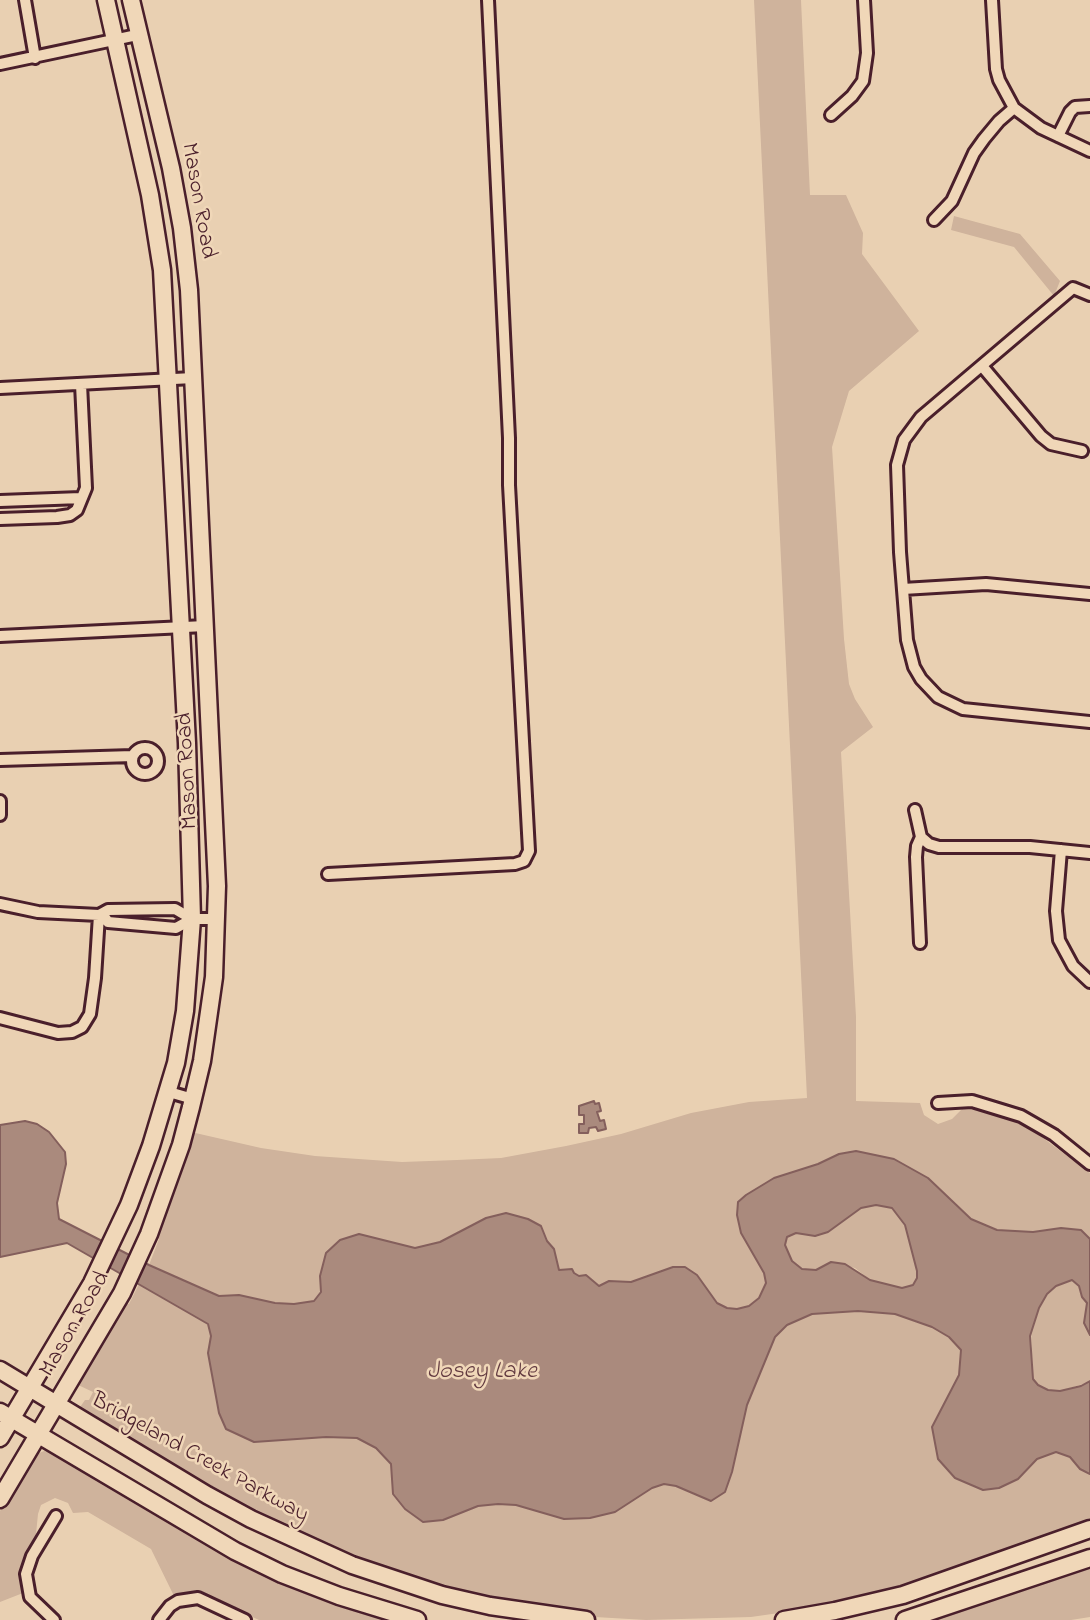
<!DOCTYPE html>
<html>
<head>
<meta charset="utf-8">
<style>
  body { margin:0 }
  canvas { display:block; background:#e9d0b2 }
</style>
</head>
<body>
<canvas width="1090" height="1620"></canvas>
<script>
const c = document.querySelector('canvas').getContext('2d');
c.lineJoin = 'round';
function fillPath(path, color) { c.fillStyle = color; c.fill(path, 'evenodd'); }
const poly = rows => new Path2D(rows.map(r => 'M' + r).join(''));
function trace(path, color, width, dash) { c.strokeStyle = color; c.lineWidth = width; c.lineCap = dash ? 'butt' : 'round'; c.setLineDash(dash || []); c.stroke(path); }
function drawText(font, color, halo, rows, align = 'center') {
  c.font = font + ' "Indie Flower",sans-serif'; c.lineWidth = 5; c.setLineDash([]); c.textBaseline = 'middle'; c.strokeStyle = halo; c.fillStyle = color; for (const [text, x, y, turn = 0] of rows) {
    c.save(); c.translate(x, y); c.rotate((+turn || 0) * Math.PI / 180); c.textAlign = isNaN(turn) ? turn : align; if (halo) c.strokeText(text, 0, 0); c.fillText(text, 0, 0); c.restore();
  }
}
const green = poly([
  [754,0,801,0,810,195,846,195,863,233,862,254,919,331,849,391,832,447,844,639,849,684,855,699,873,727,841,752,856,1017,856,1101,920,1103,924,1115,938,1124,952,1119,963,1108,971,1108,1017,1122,1035,1132,1090,1173,1090,1239,1081,1230,1062,1228,1033,1232,997,1230,971,1219,928,1178,894,1159,839,1154,818,1164,774,1178,746,1195,739,1202,741,1233,764,1273,766,1283,760,1298,749,1306,737,1309,727,1308,717,1303,685,1267,673,1267,631,1282,609,1281,599,1286,586,1275,579,1276,559,1270,554,1249,547,1241,541,1226,486,1218,440,1242,415,1248,359,1234,320,1276,321,1292,314,1301,294,1304,275,1303,239,1295,219,1296,149,1265,159,1239,155,1236,191,1132,261,1148,315,1156,402,1162,457,1160,501,1158,566,1146,621,1134,691,1113,749,1102,807,1098],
  [954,216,1020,234,1060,281,1054,296,1014,247,951,230],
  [876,1205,892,1208,905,1225,917,1271,917,1278,913,1285,902,1288,870,1280,855,1268,831,1262,816,1270,802,1269,792,1261,785,1245,787,1237,796,1233,815,1236,828,1232,861,1208],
  [1073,1280,1079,1286,1088,1306,1084,1323,1090,1335,1090,1382,1060,1391,1048,1390,1038,1385,1033,1380,1031,1328,1039,1308,1047,1294,1056,1286],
  [139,1284,208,1324,211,1336,208,1353,219,1413,226,1429,254,1442,326,1437,357,1438,376,1448,391,1465,393,1494,443,1520,478,1506,498,1504,516,1505,564,1519,590,1518,615,1512,652,1488,664,1484,676,1486,710,1501,725,1492,732,1472,747,1405,775,1337,787,1325,812,1314,858,1311,895,1314,932,1327,949,1337,962,1350,959,1375,945,1401,938,1459,955,1478,983,1490,1018,1479,1037,1459,1056,1452,1070,1457,1080,1469,1090,1474,1090,1524,940,1579,807,1609,751,1617,646,1620,578,1616,513,1606,405,1579,242,1509,78,1410,85,1400,89,1400,93,1392,76,1384,124,1303,129,1304],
  [44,1451,51,1452,202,1541,247,1563,394,1620,259,1620,201,1593,193,1591,174,1596,151,1549,88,1512,73,1513,68,1503,55,1498,41,1505,38,1514,36,1534,21,1566,20,1584,23,1593,0,1602,0,1511,34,1455],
  [1090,1565,1090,1617,1071,1620,930,1620]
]);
const water = poly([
  [594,1101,595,1104,599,1103,601,1111,597,1112,600,1121,604,1120,606,1129,598,1131,596,1127,589,1128,588,1133,579,1133,579,1124,584,1124,584,1115,579,1115,579,1106,594,1101],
  [25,1121,37,1124,49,1132,65,1152,66,1164,57,1203,59,1219,149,1265,219,1296,239,1295,275,1303,294,1304,314,1301,321,1292,320,1276,326,1253,340,1240,359,1234,415,1248,440,1242,486,1218,506,1213,528,1219,541,1226,547,1241,554,1249,559,1270,572,1269,574,1273,579,1276,586,1275,599,1286,609,1281,631,1282,673,1267,685,1267,697,1275,717,1303,727,1308,737,1309,749,1306,759,1298,766,1283,764,1273,741,1233,737,1215,738,1202,746,1195,774,1178,818,1164,839,1154,856,1151,894,1159,928,1178,971,1219,997,1230,1033,1232,1061,1228,1081,1230,1090,1239,1090,1335,1084,1323,1087,1303,1082,1297,1079,1286,1072,1280,1056,1286,1047,1294,1039,1308,1030,1336,1033,1379,1038,1385,1048,1390,1060,1391,1081,1386,1090,1381,1090,1474,1080,1469,1070,1457,1056,1452,1037,1459,1018,1479,999,1488,983,1490,955,1478,938,1459,932,1427,959,1375,961,1350,949,1337,932,1327,895,1314,858,1311,812,1314,787,1325,775,1337,747,1405,732,1472,725,1492,711,1501,676,1486,664,1484,652,1488,615,1512,590,1518,564,1519,516,1505,498,1504,478,1506,443,1520,423,1522,405,1509,393,1494,391,1464,376,1448,357,1438,326,1437,254,1442,226,1429,219,1413,208,1353,211,1336,208,1324,67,1243,0,1257,0,1125,25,1121],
  [876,1205,892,1208,905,1225,917,1271,917,1278,913,1285,902,1288,870,1280,845,1264,831,1262,816,1270,802,1269,792,1261,785,1245,787,1237,796,1233,815,1236,828,1232,861,1208,876,1205]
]);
const minor = poly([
  [25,0,35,58],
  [992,0,996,69,999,80,1014,108,1041,128,1090,151],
  [0,64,137,35],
  [831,115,852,96,863,81,867,53,864,0],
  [1058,136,1070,112,1075,107,1090,106],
  [934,220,952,201,974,153,984,139,999,121,1014,108],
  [1090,295,1073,288,921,417,904,440,897,465,900,552,907,640,914,667,921,679,938,697,963,709,1090,722],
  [982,366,1041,436,1051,444,1082,451],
  [0,388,193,378],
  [0,501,81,498],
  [0,519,57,517,70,515,77,510,86,488,81,384],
  [903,589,986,584,1090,594],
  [0,636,205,626],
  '132 761a13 13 0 1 1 26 0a13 13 0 1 1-26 0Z',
  [0,760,133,756],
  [0,801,0,815],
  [915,810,921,837,917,846,916,857,920,943],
  [921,837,929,844,939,847,1030,847,1090,853],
  [1061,850,1056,911,1059,940,1073,966,1090,982],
  [328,874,515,864,524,861,529,851,509,485,509,438,488,0],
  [0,904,38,912,99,915,108,910,175,909,192,919,216,919],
  [103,915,108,922,176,928,192,919],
  [0,1018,58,1033,72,1032,82,1027,90,1014,95,978,99,915],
  [169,1092,193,1099],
  [938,1103,972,1101,1021,1116,1054,1135,1090,1164],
  [54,1620,30,1597,26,1574,32,1556,56,1516],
  [159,1620,170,1606,178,1601,198,1598,245,1620]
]);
const secondary = poly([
  [0,1370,207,1495,251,1519,352,1565,442,1595,490,1606,586,1620],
  [0,1412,235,1551,282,1574,339,1596,417,1620],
  [0,1438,92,1283,129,1205,151,1146,176,1063,185,1011,192,919,187,743,162,270,150,195,106,0],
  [0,1499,122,1293,149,1234,181,1145,191,1107,202,1061,214,977,217,886,189,290,182,228,171,168,131,0],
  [784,1620,835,1611,903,1595,1090,1529],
  [905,1620,1090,1558]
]);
const streetNames = [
  ["Mason Road",197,201,80],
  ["Mason Road",189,771,-93],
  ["Mason Road",76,1325,-60],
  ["Bridgeland Creek Parkway",199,1459,29]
];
const waterNames = [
  ["Josey Lake",482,1373]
];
fillPath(green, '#cfb39c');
fillPath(water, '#aa8a7d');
trace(water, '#845f5c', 2);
trace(minor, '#4a1f2b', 16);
trace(secondary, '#4a1f2b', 21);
trace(minor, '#f0d7b8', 10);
trace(secondary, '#f0d7b8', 16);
drawText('23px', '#4a1f2b', '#f0d7b8', streetNames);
drawText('italic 24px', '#623a40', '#f0d7b8', waterNames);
</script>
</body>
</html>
